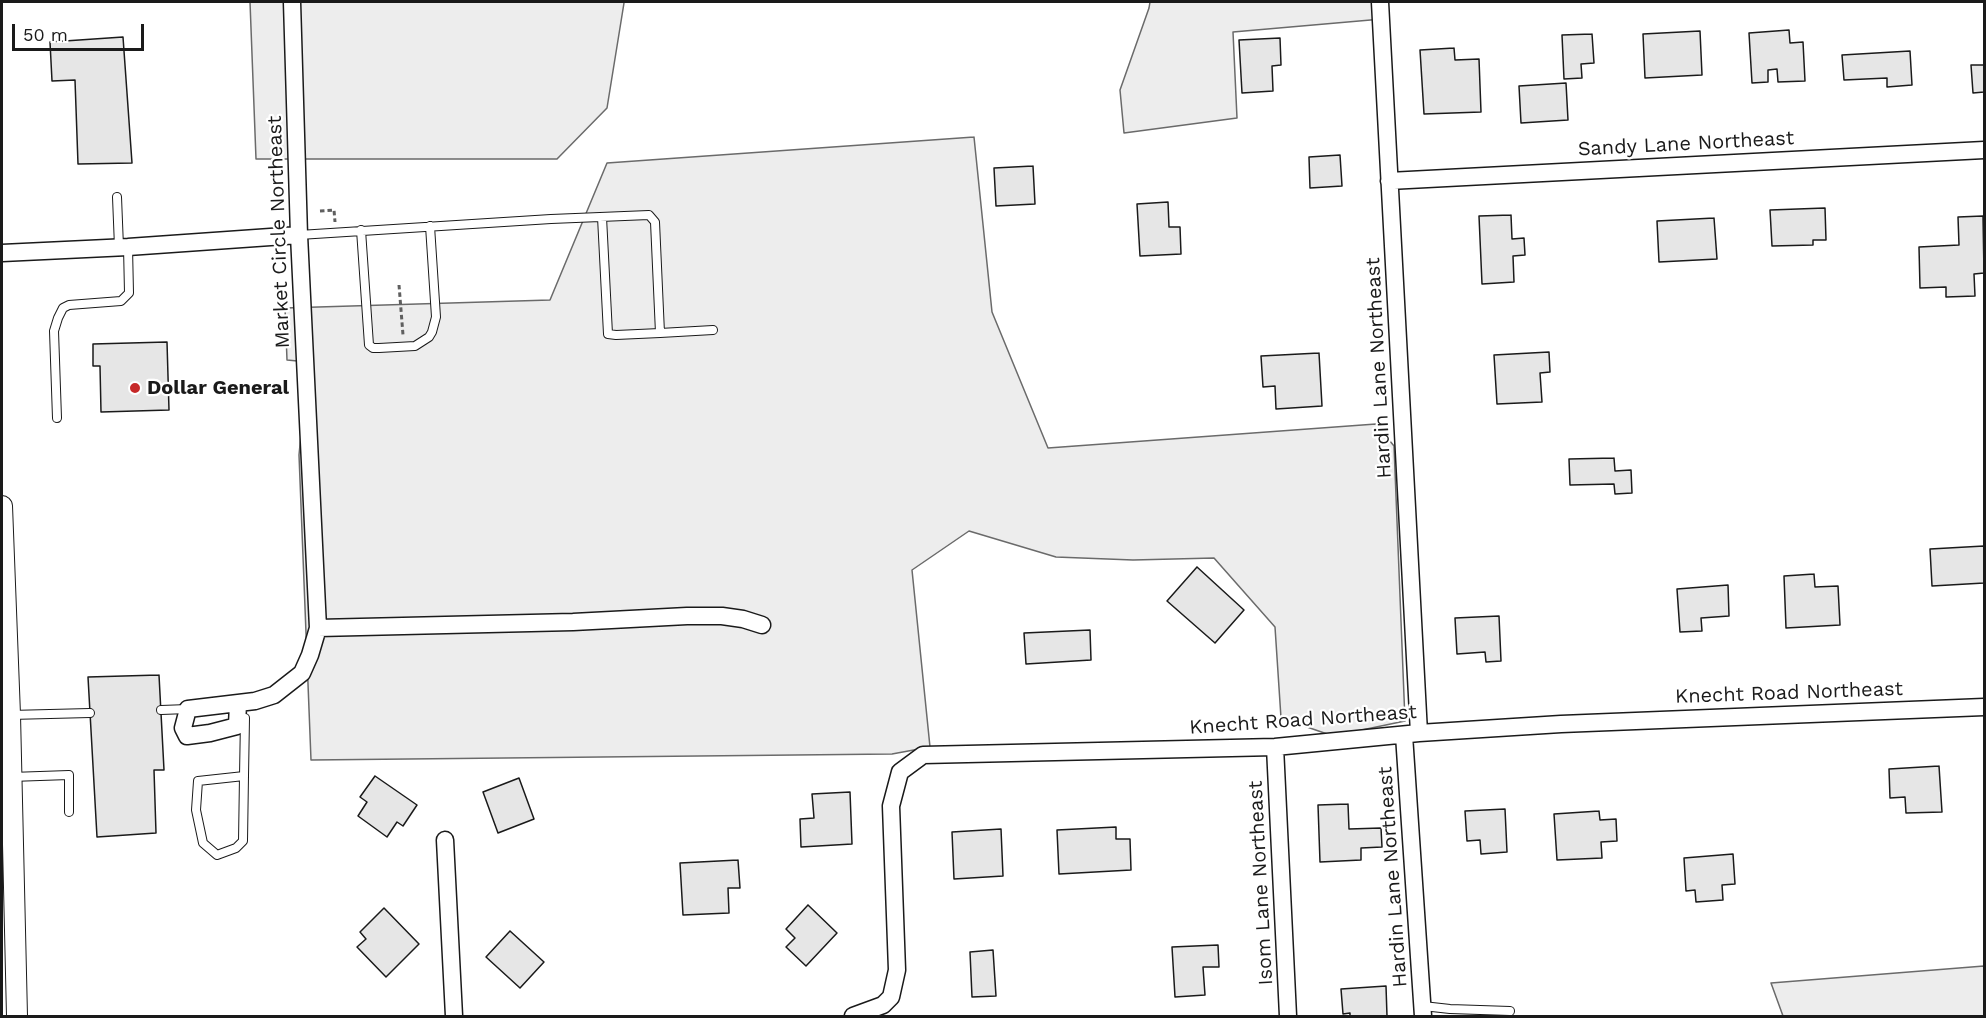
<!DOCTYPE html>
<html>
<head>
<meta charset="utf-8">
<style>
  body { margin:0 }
  #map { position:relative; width:1986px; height:1018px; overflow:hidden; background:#fff; font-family:"Work Sans",sans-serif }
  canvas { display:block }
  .frame { position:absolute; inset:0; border:3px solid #1a1a1a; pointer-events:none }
  .scale { position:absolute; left:12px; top:24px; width:132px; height:27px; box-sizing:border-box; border:3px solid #1a1a1a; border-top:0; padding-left:8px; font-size:18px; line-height:21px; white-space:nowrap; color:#1a1a1a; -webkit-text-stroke:4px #fff; paint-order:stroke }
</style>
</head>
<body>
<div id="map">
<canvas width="1986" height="1018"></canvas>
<div class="frame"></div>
<div class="scale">50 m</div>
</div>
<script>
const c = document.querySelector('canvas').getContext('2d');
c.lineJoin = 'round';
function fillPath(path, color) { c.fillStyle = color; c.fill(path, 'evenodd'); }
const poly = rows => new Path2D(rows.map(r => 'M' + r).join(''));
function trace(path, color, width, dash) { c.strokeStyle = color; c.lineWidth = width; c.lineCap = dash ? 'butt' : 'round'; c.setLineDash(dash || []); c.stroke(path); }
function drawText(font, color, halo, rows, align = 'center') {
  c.font = font + ' "Work Sans",sans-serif'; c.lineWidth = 4.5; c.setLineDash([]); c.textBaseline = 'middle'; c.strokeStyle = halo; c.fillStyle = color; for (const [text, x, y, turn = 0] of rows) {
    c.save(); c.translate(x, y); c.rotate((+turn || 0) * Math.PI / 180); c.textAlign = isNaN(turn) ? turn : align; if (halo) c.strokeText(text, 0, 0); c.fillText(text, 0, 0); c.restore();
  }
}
const built = poly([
  [250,2,623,2,624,3,607,108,557,159,256,159,250,2],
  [1150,2,1381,2,1382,19,1233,32,1237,118,1124,133,1120,90,1149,8,1150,2],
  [974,137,992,312,1048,448,1376,424,1394,446,1405,721,1333,736,1281,718,1275,627,1214,558,1133,560,1056,557,969,531,912,570,930,747,892,754,311,760,299,455,308,362,287,360,285,308,550,300,607,163,974,137],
  [1984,966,1984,1016,1783,1016,1771,983,1984,966]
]);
const building = poly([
  [1789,30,1790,43,1803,42,1805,81,1778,82,1777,69,1768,70,1768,82,1752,83,1749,33,1789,30],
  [1700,31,1702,75,1645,78,1643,34,1700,31],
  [1592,34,1594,63,1581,64,1582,78,1564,79,1562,35,1592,34],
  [123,37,132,163,78,164,75,80,52,81,50,42,123,37],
  [1280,38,1281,65,1272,66,1273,91,1242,93,1239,40,1280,38],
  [1454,48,1455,60,1479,59,1481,112,1424,114,1420,50,1454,48],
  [1910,51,1912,85,1887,87,1887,78,1844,80,1842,55,1910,51],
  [1971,65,1984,65,1984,92,1973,93,1971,65],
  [1566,83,1568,120,1521,123,1519,86,1566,83],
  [1340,155,1342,186,1310,188,1309,157,1340,155],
  [1033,166,1035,204,996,206,994,168,1033,166],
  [1168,202,1169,227,1180,227,1181,254,1140,256,1137,204,1168,202],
  [1825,208,1826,240,1813,240,1813,245,1772,246,1770,210,1825,208],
  [1511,215,1512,239,1524,238,1525,255,1513,256,1514,282,1482,284,1479,216,1511,215],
  [1983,216,1984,273,1974,274,1975,296,1946,297,1946,287,1920,288,1919,247,1959,245,1958,217,1983,216],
  [1714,218,1717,259,1659,262,1657,221,1714,218],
  [167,342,169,410,101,412,100,366,93,366,93,344,167,342],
  [1549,352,1550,372,1540,373,1542,402,1497,404,1494,355,1549,352],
  [1319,353,1322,406,1276,409,1275,386,1263,387,1261,356,1319,353],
  [1614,458,1615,471,1631,470,1632,493,1615,494,1614,484,1570,485,1569,459,1614,458],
  [1984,546,1984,583,1932,586,1930,549,1984,546],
  [1197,567,1244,610,1215,643,1167,601,1197,567],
  [1814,574,1815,587,1838,586,1840,625,1786,628,1784,576,1814,574],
  [1728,585,1729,616,1701,618,1702,631,1680,632,1677,589,1728,585],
  [1499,616,1501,661,1486,662,1485,652,1457,654,1455,618,1499,616],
  [1090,630,1091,660,1026,664,1024,633,1090,630],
  [159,675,164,770,154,770,156,833,97,837,88,677,159,675],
  [1939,766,1942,812,1906,813,1905,797,1890,798,1889,769,1939,766],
  [375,776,417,805,403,826,397,822,387,837,358,816,367,802,360,797,375,776],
  [519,778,534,819,498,833,483,792,519,778],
  [850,792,852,844,801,847,800,819,814,818,812,794,850,792],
  [1348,804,1349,829,1381,828,1382,847,1361,848,1361,860,1320,862,1318,805,1348,804],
  [1505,809,1507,852,1481,854,1480,840,1467,841,1465,811,1505,809],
  [1599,811,1600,820,1616,819,1617,841,1601,842,1602,858,1557,860,1554,814,1599,811],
  [1116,827,1116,839,1130,839,1131,870,1059,874,1057,830,1116,827],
  [1001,829,1003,876,954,879,952,832,1001,829],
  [1733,854,1735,884,1722,885,1723,900,1696,902,1695,890,1686,891,1684,858,1733,854],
  [738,860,740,888,728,888,729,913,683,915,680,863,738,860],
  [808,905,837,933,806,966,786,947,795,938,786,929,808,905],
  [384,908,419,944,386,977,357,947,366,939,360,932,384,908],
  [510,931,544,962,520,988,486,957,510,931],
  [1218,945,1219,967,1203,967,1205,995,1175,997,1172,947,1218,945],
  [993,950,996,996,972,997,970,952,993,950],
  [1386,986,1387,1016,1350,1016,1350,1013,1343,1014,1341,989,1386,986]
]);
const path = poly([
  [320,211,334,210,335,222],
  [399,285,403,335]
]);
const service = poly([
  [117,197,119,247],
  [602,217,608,334,616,335,660,333],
  [361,230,369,345,373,348,379,348,415,346,429,337,432,332,436,317,430,226],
  [299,235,551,219,649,215,655,222,660,333,713,330],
  [57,418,54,331,58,318,63,308,69,305,121,301,129,293,128,247],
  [161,710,188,709],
  [10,715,90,713],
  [2,776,11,777,69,775,69,812],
  [244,776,198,781,196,810,203,843,217,855,236,848,243,841,244,776,245,718],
  [1423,1006,1450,1009,1510,1011]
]);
const minor = poly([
  [1380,2,1419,733],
  [1389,181,1984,150],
  [2,253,128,247,299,235],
  [318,628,573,622,687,616,722,616,743,619,762,625],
  [238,703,237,726,210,733,187,736,183,728,188,709,255,701,274,695,302,673,310,655,318,628,299,235,292,2],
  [1404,735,1423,1016],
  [1275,747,1288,1016],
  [445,840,454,1016],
  [853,1016,883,1005,891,997,897,970,891,806,900,772,923,755,1275,747,1419,733,1561,724,1984,707]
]);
const tertiary = poly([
  [2,506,10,715,17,1016]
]);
const markers = [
  [135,388,6,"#c62828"]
];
const streetNames = [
  ["Sandy Lane Northeast",1686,144,-3],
  ["Market Circle Northeast",279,232,-92],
  ["Hardin Lane Northeast",1379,368,-93],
  ["Knecht Road Northeast",1789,693,-2],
  ["Knecht Road Northeast",1303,720,-4],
  ["Hardin Lane Northeast",1393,877,-94],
  ["Isom Lane Northeast",1261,883,-93]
];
const poiNames = [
  ["Dollar General",147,388]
];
fillPath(built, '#ededed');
trace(built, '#6a6a6a', 1.5);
fillPath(building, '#e6e6e6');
trace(building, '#1a1a1a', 1.5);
trace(service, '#1a1a1a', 10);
trace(minor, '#1a1a1a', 19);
trace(tertiary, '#1a1a1a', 22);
trace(path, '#5f5f5f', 3, [4.5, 3]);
trace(service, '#fff', 8);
trace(minor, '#fff', 16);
trace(tertiary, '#fff', 20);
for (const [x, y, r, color] of markers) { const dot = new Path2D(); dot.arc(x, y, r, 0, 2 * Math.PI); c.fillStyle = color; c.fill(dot); trace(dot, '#fff', 2); }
drawText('20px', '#1a1a1a', '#fff', streetNames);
drawText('bold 20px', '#1a1a1a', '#fff', poiNames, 'left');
</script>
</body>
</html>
